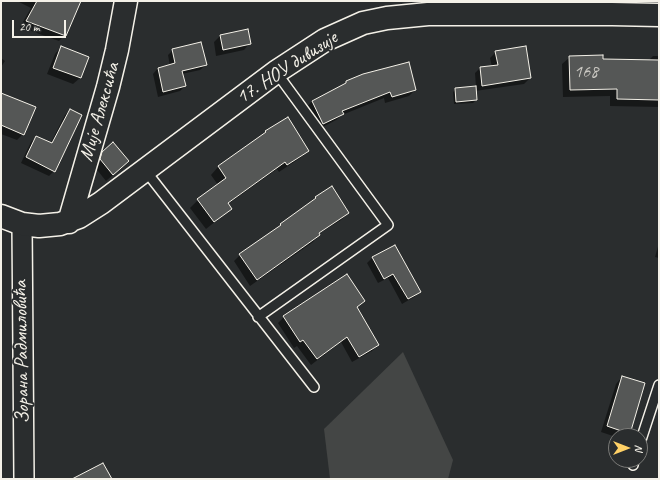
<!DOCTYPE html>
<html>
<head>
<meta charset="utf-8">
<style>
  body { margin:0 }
  #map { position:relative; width:660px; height:480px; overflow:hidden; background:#2a2d2e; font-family:Caveat,sans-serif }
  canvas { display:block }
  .frame { position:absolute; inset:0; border:2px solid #f4f1e8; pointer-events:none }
  .north { position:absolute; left:608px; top:428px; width:40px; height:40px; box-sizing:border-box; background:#2a2d2e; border:1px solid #7b7b78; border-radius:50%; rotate:90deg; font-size:11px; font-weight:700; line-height:16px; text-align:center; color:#f4f1e8 }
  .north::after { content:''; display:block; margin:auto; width:14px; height:18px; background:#ffd166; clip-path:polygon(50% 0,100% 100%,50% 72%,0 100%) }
  .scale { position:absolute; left:12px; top:20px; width:54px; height:18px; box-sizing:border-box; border:2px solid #f4f1e8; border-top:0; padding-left:5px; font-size:12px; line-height:14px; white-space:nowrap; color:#f4f1e8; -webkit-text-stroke:3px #2a2d2e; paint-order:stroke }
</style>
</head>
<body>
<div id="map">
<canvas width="660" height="480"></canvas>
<div class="frame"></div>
<div class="north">N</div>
<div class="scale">20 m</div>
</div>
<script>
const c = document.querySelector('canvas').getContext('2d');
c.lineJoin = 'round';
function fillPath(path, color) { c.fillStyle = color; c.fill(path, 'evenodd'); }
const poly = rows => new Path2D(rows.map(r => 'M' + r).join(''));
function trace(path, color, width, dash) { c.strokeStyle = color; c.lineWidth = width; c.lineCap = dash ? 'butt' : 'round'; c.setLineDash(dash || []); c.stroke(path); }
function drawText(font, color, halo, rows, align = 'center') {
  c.font = font + ' Caveat,sans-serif'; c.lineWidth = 4; c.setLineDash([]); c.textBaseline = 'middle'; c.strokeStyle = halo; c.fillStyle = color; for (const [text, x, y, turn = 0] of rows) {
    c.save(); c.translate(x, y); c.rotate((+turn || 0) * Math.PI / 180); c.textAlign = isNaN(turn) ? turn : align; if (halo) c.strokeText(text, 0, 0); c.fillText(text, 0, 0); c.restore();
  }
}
const green = poly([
  [403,352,453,460,448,479,330,479,324,429]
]);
const shadow = poly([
  [17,1,79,1,65,35,59,41,20,27,31,8],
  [247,30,250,43,244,50,216,56,214,42,220,36],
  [61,47,87,57,80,78,73,84,47,74,55,54],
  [173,50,206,65,200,70,182,74,185,86,180,91,158,97,153,74,158,68,170,66,168,55],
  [496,52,530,78,524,84,475,91,476,100,473,103,454,104,453,92,456,89,476,87,475,73,480,68,492,67,490,58],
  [653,56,659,56,659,107,610,106,610,96,563,97,562,64,570,57,602,60,648,61],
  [1,58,5,61,1,67],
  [346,82,415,90,409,96,385,103,384,98,342,115,336,120,317,130,306,108,312,101,342,87],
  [1,97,23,134,17,140,1,134],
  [70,110,54,171,49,176,21,163,31,142,36,137,50,144,65,115],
  [266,132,308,151,300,158,279,172,277,169,228,204,231,209,206,229,190,208,198,200,218,185,211,175,218,167,260,138],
  [103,152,122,167,106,181,94,166,96,159],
  [316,197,348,213,341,220,318,234,319,235,313,242,250,286,234,261,240,255,275,231],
  [659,243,659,258,655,257],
  [373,257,419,292,414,297,402,304,388,278,378,283,367,263],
  [364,301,356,308,378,345,372,351,352,362,341,342,311,365,297,346,294,348,278,323,284,317],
  [622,377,629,433,626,436,616,436,616,437,601,432,616,384]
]);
const building = poly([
  [37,1,81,1,66,36,26,21,37,1],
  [248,29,251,44,223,50,220,35,248,29],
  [201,42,207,65,182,71,186,86,163,92,158,68,175,63,172,49,201,42],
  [61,46,89,57,81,78,53,68,61,46],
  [526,46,531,78,482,86,480,67,498,65,495,51,526,46],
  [603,55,603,59,659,60,659,100,617,99,617,89,570,90,569,56,603,55],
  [409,62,416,90,392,97,390,92,342,111,344,114,323,124,312,101,346,83,346,81,363,74,409,62],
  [476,86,477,100,456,102,455,88,476,86],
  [1,93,36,107,24,135,1,125,1,93],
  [70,109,82,115,55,172,26,157,36,136,52,143,70,109],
  [288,117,309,151,287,165,285,162,228,203,232,209,214,222,197,199,226,178,218,166,266,132,265,131,288,117],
  [113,142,129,161,113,175,100,159,102,152,113,142],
  [332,186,349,213,319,233,320,235,257,280,239,254,281,225,280,224,316,198,315,197,332,186],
  [395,245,421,292,408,299,393,274,384,279,372,257,395,245],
  [347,274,365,301,357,307,379,345,359,357,347,337,317,359,303,340,300,342,283,316,347,274],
  [622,376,645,383,630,434,607,426,622,376],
  [103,463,112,479,72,479,103,463]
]);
const lane = poly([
  [145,170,314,387],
  [258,317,388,225,276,72],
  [640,443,659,385],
  [633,465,634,460]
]);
const street = poly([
  [22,224,24,479]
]);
const secondary = poly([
  [1,216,22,224,39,226,60,224,79,217,101,203,276,72,325,40,363,23,387,18,428,14,612,14,659,15],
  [69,222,108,87,117,50,126,1]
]);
const numberNames = [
  ["168",586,72]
];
const streetNames = [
  ["17. НОУ дивизије",287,68,-33],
  ["Мије Алексића",100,112,-74],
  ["Зорана Радмиловића",22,352,-91]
];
fillPath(green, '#444645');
fillPath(shadow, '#0007');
fillPath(building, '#555756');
trace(building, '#f4f1e8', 1);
trace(lane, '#f4f1e8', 12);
trace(street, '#f4f1e8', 22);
trace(secondary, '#f4f1e8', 25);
trace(lane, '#2a2d2e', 9);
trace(street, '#2a2d2e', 19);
trace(secondary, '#2a2d2e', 22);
drawText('18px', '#cccac4', null, numberNames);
drawText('20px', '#f4f1e8', '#2a2d2e', streetNames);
</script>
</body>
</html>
